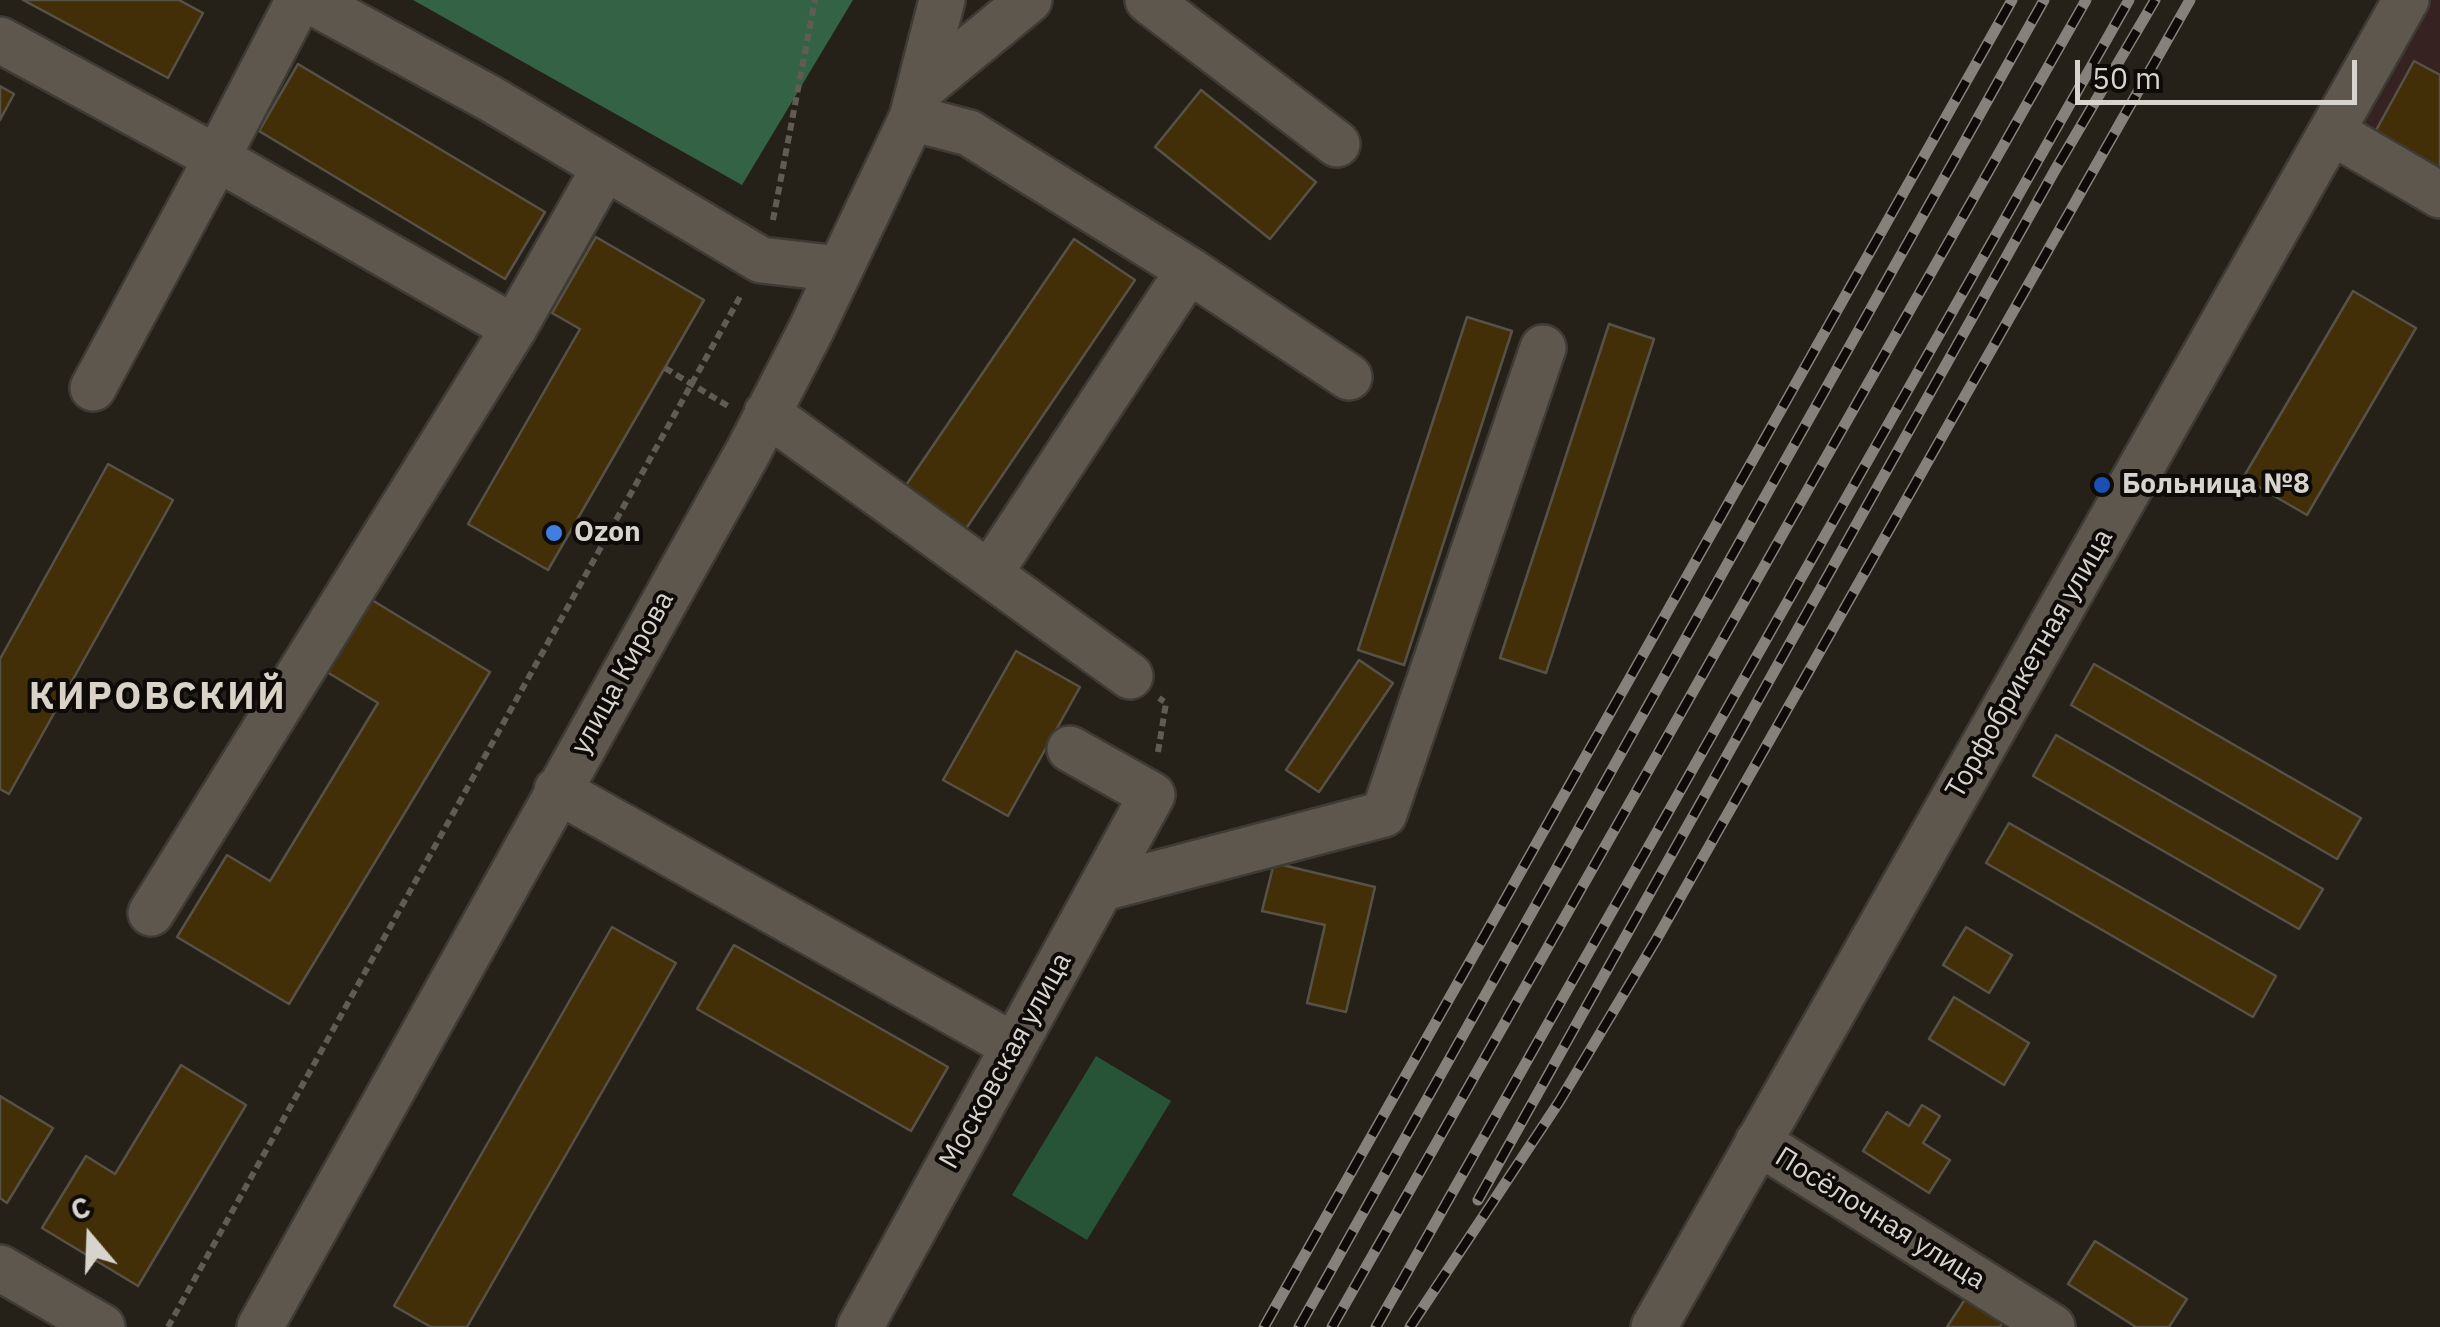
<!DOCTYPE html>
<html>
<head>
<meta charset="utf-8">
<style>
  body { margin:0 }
  #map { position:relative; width:2440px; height:1327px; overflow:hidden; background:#252018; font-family:"IBM Plex Sans",sans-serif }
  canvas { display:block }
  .north { position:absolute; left:40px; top:1187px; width:100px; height:100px; -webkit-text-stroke:8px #0d0a07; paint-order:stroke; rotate:341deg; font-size:28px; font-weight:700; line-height:40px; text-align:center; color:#d7d4ce }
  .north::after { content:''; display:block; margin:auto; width:35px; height:45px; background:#d7d4ce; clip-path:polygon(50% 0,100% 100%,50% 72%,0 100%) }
  .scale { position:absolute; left:2075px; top:60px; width:282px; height:45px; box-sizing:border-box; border:5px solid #d7d4ce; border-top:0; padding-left:12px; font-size:30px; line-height:35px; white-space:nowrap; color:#d7d4ce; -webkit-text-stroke:8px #0d0a07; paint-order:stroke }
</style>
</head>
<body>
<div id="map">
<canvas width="2440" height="1327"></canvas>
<div class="north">С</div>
<div class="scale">50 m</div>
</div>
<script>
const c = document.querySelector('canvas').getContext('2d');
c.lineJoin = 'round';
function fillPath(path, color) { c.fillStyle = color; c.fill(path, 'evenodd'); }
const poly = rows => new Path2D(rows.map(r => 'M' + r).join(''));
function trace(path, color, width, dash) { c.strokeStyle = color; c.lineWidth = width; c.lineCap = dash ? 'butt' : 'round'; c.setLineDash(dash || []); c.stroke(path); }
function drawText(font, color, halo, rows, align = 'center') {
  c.font = font + ' "IBM Plex Sans",sans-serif'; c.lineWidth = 8; c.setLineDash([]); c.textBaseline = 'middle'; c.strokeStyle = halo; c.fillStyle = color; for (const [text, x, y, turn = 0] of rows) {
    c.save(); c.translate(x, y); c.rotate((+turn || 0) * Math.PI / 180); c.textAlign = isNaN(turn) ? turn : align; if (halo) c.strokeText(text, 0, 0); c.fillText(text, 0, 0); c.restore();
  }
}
const medical = poly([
  [2431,0,2440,0,2440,183,2355,132]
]);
const green = poly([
  [1096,1056,1171,1101,1087,1240,1012,1195]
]);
const forest = poly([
  [413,0,853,0,742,185]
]);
const building = poly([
  [23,0,179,0,203,13,168,78,23,0],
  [2414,61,2440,75,2440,170,2374,134,2414,61],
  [298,64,545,212,505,279,259,131,298,64],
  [0,86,14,94,0,120,0,86],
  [1201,90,1316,182,1270,239,1155,147,1201,90],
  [596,237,704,300,548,570,468,524,580,329,552,313,596,237],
  [1074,239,1135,280,961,536,900,494,1074,239],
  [2353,291,2416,328,2307,515,2243,478,2353,291],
  [1467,317,1512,331,1404,665,1358,650,1467,317],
  [1609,324,1654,339,1546,673,1500,658,1609,324],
  [108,464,173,500,9,794,0,789,0,659,108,464],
  [372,600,490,672,289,1004,177,937,227,855,270,881,378,703,327,672,372,600],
  [1016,651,1080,687,1008,816,943,780,1016,651],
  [1359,660,1393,683,1319,792,1286,770,1359,660],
  [2094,664,2361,818,2337,859,2071,705,2094,664],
  [2056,735,2323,889,2299,929,2033,776,2056,735],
  [2009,823,2276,976,2253,1017,1986,863,2009,823],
  [1274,863,1375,887,1346,1012,1307,1003,1325,925,1262,911,1274,863],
  [612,927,676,963,467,1327,431,1327,394,1306,612,927],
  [1966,927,2012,955,1989,993,1943,965,1966,927],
  [734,945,948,1067,911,1131,697,1009,734,945],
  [1954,997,2029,1043,2004,1085,1929,1039,1954,997],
  [181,1065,246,1105,138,1286,42,1228,86,1156,115,1174,181,1065],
  [0,1096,53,1128,7,1203,0,1198,0,1096],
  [1922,1105,1940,1116,1923,1143,1950,1160,1929,1193,1863,1151,1887,1112,1909,1126,1922,1105],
  [2095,1241,2187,1299,2169,1327,2136,1327,2068,1284,2095,1241],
  [1971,1290,2008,1314,2000,1327,1947,1327,1971,1290]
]);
const path = poly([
  [773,220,815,0],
  [665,368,728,406],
  [1158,752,1166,703,1159,698],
  [168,1327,741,295]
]);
const minor = poly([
  [309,0,491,99,761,260,840,269],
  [1148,0,1337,144],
  [0,40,217,158,299,0],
  [921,89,1029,0],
  [912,118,969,133,1189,270,1349,377],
  [2332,132,2440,195],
  [93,388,217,158,514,328,605,167],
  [767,413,1130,676],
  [989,574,1189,270],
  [557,790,1012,1045],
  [1103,888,1384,814,1543,348],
  [151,913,514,328],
  [1758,1142,2052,1327],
  [0,1268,102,1327],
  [260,1327,748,452,811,330,912,118,942,0],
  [860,1327,1152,795,1070,749],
  [1654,1327,2406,0]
]);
const rail = poly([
  [1478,1200,2055,170,2155,0],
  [1264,1327,2012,0],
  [1299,1327,2044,0],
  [1332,1327,2086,0],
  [1376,1327,2129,0],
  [1410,1327,1559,1102,1656,940,2190,0]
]);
const markers = [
  [2102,485,10,"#1a4fb4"],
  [554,533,10,"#3f7fe0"]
];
const poiNames = [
  ["Больница №8",2122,485],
  ["Ozon",574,533]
];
const streetNames = [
  ["Торфобрикетная улица",2030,664,-60],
  ["улица Кирова",623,673,-61],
  ["Московская улица",1006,1061,-61],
  ["Посёлочная улица",1880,1219,32]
];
const districtNames = [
  ["КИРОВСКИЙ",158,698]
];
fillPath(medical, '#362321');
fillPath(green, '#275437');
fillPath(forest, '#336344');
fillPath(building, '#422f08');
trace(building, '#575248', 2.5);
trace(minor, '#3e3a34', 50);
trace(path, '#605c54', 6, [8, 5]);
trace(minor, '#5d574d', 45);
trace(rail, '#86827b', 11);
trace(rail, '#0d0a07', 8, [22]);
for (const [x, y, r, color] of markers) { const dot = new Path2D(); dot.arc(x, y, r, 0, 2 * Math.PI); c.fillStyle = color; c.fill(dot); trace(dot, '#0d0a07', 4); }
drawText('bold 28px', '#d7d4ce', '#0d0a07', poiNames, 'left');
drawText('28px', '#d7d4ce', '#0d0a07', streetNames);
c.letterSpacing = '2.5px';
drawText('bold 38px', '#d9d2c6', '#0d0a07', districtNames);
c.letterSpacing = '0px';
</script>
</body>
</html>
